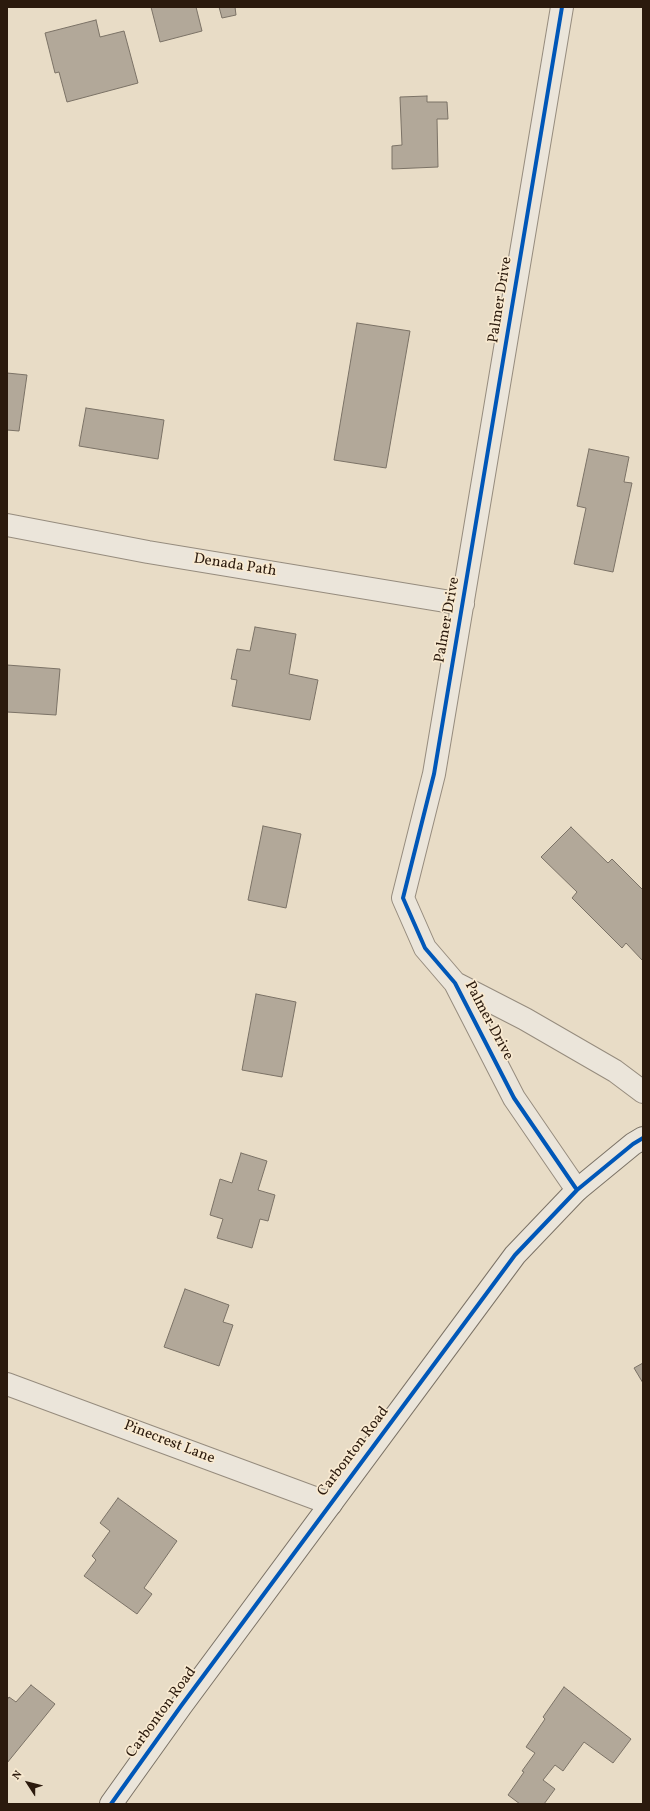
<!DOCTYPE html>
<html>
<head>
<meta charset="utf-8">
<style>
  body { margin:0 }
  #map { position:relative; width:650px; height:1811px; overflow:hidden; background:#e8dcc6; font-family:Vollkorn,serif }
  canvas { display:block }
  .frame { position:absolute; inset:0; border:8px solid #2b1a0d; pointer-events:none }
  .north { position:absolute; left:8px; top:1763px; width:40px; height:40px; -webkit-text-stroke:3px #f9ead1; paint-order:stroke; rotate:306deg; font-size:11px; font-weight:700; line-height:16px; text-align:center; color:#2b1a0d }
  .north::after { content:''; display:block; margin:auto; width:14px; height:18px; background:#2b1a0d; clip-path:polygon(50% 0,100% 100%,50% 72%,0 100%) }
</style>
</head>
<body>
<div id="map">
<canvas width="650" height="1811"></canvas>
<div class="frame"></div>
<div class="north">N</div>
</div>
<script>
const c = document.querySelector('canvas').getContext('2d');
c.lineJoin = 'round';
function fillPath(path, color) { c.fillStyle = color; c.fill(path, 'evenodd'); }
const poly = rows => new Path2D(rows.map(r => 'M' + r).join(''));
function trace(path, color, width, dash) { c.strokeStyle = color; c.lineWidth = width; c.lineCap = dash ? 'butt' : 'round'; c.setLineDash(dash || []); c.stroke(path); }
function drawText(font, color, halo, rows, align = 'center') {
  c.font = font + ' Vollkorn,serif'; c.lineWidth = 3.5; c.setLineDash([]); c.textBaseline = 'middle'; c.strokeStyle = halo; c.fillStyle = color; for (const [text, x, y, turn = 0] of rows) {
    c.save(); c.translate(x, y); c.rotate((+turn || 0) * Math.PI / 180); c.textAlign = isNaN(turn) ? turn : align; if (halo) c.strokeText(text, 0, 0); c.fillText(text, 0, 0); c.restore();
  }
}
const building = poly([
  [151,7,196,7,202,31,160,42,151,7],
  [219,7,235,7,236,15,222,18,219,7],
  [96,20,100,37,124,31,138,83,67,102,59,72,55,73,45,33,96,20],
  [427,96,427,102,447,102,448,119,437,119,438,167,392,169,392,146,402,145,400,97,427,96],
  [357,323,410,331,386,468,334,460,357,323],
  [7,373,27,375,19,431,7,430,7,373],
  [86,408,164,420,158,459,79,446,86,408],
  [589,449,629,457,624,482,632,483,613,572,574,564,586,508,577,506,589,449],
  [255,627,296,634,289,674,318,680,310,720,232,706,237,680,231,679,237,649,250,651,255,627],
  [7,665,60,669,56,715,7,712,7,665],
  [263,826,301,834,286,908,248,900,263,826],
  [571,827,608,863,612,859,643,890,643,961,626,943,622,948,572,898,577,892,541,857,571,827],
  [256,994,296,1002,282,1077,242,1070,256,994],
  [241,1153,267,1161,258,1190,275,1195,268,1221,260,1219,252,1248,217,1238,223,1219,210,1215,220,1179,232,1183,241,1153],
  [185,1289,229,1305,223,1322,233,1325,219,1366,164,1347,185,1289],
  [643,1363,643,1383,634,1368,643,1363],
  [118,1498,177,1541,144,1588,152,1594,137,1614,84,1576,96,1560,92,1556,110,1531,100,1523,118,1498],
  [31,1685,55,1704,7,1763,7,1700,9,1697,16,1702,31,1685],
  [564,1687,631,1739,613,1763,584,1742,563,1771,555,1765,543,1780,555,1789,544,1804,520,1804,508,1795,524,1772,522,1771,535,1753,526,1747,545,1719,543,1717,564,1687]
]);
const street = poly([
  [562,7,434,774,403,898,425,948,455,983,514,1098,577,1190],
  [7,525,148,552,463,604],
  [455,983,525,1019,615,1071,643,1092],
  [7,1384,331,1504]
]);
const secondary = poly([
  [111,1804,181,1706,515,1255,577,1190,633,1144,643,1138]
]);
const cycleway = poly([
  [562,7,434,774,403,898,425,948,455,983,514,1098,577,1190],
  [111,1804,181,1706,515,1255,577,1190,633,1144,643,1138]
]);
const streetNames = [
  ["Palmer Drive",501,300,-81],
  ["Denada Path",235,566,9],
  ["Palmer Drive",448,620,-80],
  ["Palmer Drive",488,1021,62],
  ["Pinecrest Lane",169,1443,21],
  ["Carbonton Road",354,1452,-53],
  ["Carbonton Road",162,1713,-54]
];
fillPath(building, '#b2a899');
trace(building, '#7b7266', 1);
trace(street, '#968c7e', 24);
trace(secondary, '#7b7266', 24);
trace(street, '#ebe5da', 22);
trace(secondary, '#ebe5da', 22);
trace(cycleway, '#0057b8', 4);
drawText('15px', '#2b1a0d', '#f9ead1', streetNames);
</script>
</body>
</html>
